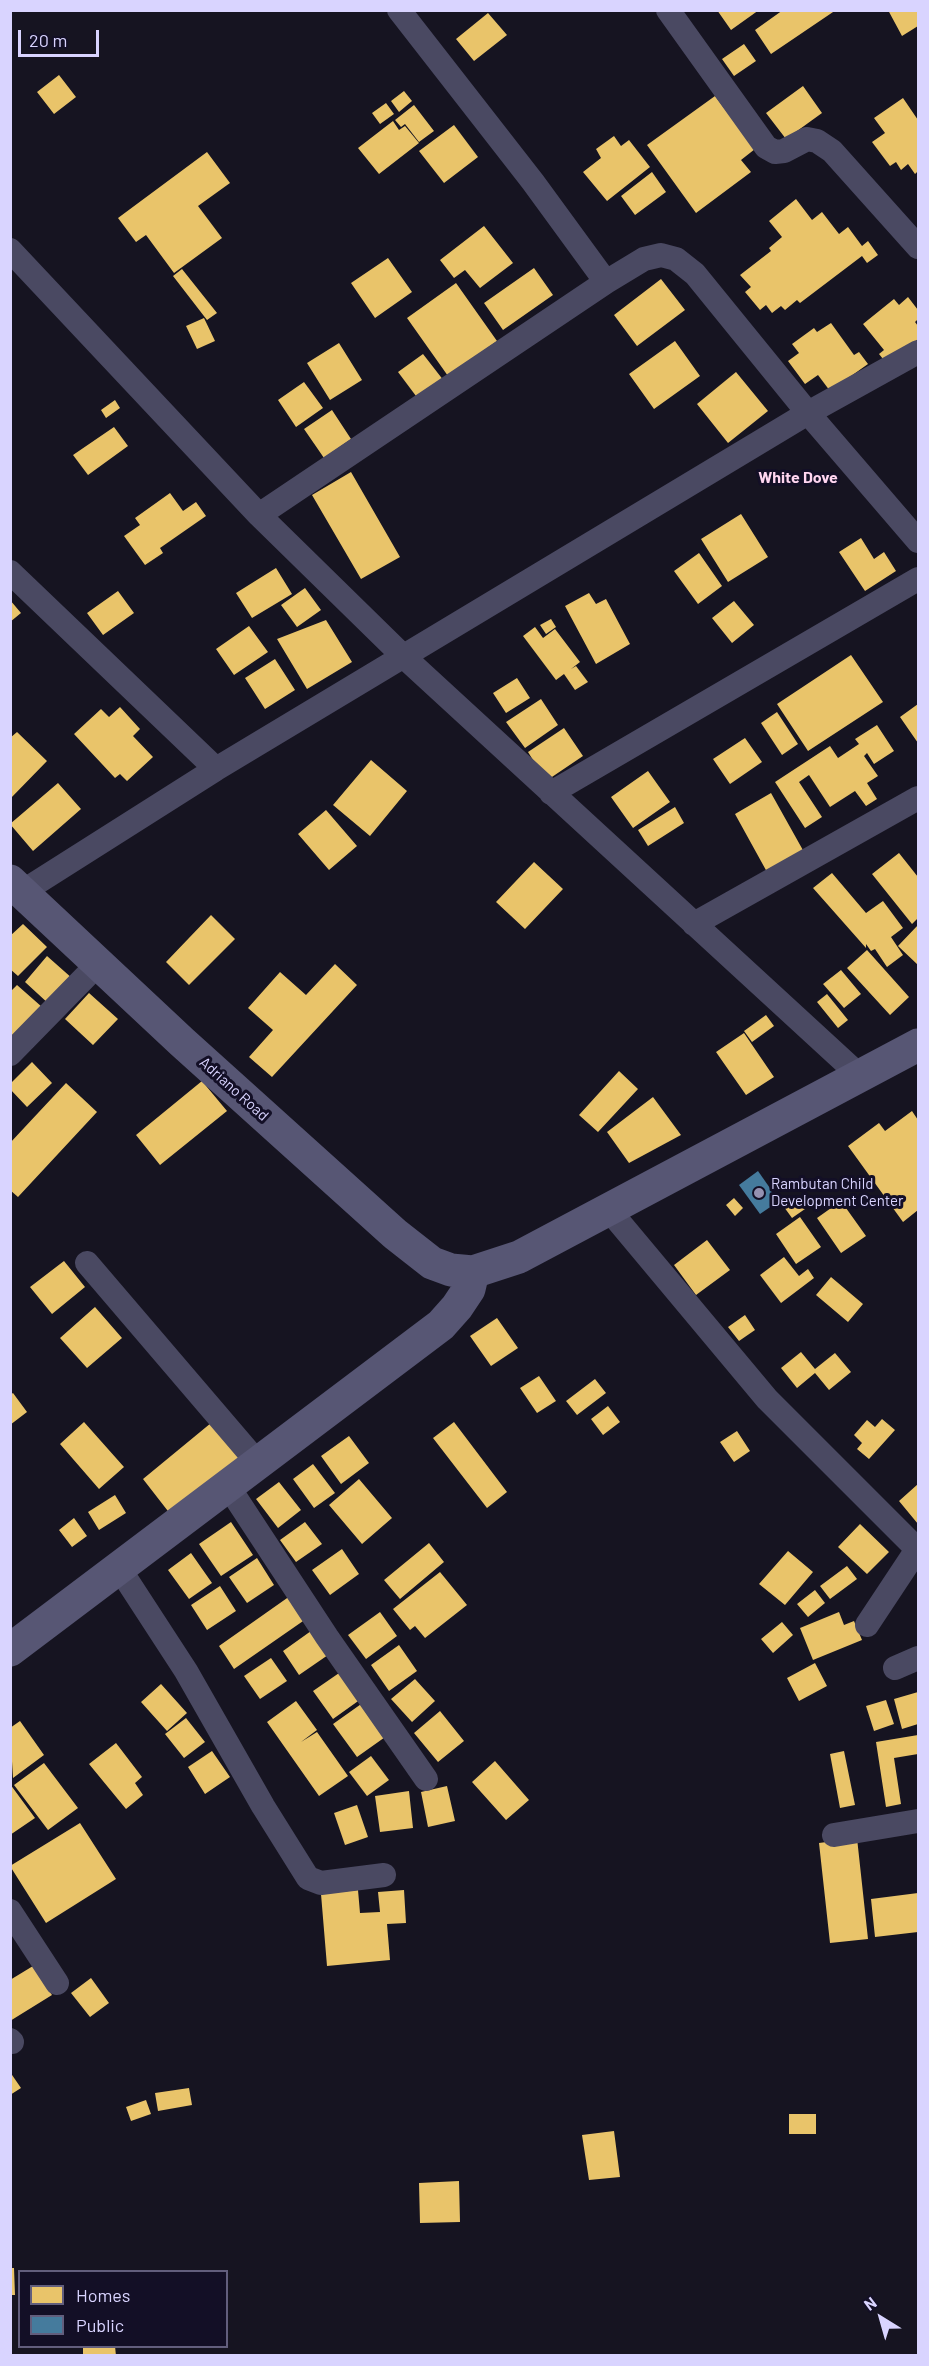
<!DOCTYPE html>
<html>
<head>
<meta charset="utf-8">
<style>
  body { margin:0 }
  #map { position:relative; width:929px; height:2366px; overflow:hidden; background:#161421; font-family:Barlow,sans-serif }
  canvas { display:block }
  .frame { position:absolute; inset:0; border:12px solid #d9d4ff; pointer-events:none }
  .legend { position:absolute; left:18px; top:2270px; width:210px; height:78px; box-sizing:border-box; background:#130f26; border:2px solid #625e7d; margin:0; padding:8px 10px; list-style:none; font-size:18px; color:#d9d4ff }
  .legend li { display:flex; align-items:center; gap:12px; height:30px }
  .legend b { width:30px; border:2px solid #625e7d }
  .north { position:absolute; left:851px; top:2288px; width:60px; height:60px; -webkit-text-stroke:4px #130f26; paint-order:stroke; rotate:323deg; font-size:16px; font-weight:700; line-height:24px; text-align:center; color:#d9d4ff }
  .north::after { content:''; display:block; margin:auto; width:21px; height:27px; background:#d9d4ff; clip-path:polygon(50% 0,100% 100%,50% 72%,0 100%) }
  .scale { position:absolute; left:18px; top:30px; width:81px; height:27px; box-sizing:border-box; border:3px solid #d9d4ff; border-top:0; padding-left:8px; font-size:18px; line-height:21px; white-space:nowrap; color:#d9d4ff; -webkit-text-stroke:4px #130f26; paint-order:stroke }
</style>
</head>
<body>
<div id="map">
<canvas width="929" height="2366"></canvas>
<div class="frame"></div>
<ul class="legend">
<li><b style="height:16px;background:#e9c46a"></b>Homes</li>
<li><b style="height:16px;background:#457b9d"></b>Public</li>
</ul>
<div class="north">N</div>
<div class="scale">20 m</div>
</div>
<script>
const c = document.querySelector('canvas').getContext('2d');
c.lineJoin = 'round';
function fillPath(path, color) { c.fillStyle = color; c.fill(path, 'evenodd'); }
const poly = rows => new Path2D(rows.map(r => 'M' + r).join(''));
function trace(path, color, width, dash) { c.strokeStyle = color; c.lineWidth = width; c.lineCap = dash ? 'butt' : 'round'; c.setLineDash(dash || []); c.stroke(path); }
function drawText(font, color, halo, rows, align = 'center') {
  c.font = font + ' Barlow,sans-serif'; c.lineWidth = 6; c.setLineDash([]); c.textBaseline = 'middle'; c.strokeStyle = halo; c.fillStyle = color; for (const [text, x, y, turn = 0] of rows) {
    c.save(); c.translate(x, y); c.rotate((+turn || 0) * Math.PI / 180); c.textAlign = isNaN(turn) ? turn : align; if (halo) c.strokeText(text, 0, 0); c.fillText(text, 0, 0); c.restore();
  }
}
const homes = poly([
  [717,10,759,10,731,30],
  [783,10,836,10,771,54,755,30],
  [888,10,918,10,918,26,902,36],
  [488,13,507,35,474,61,456,39],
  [744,44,756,61,734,76,722,59],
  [59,75,76,97,54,114,37,92],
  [803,86,822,113,786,139,766,113],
  [404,91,412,101,399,112,391,101],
  [715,96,755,149,741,160,751,172,696,213,647,145],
  [903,98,918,120,918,171,915,174,908,164,901,170,896,162,890,166,872,142,885,133,874,118],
  [386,103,394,114,380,124,372,113],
  [414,105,434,131,419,142,405,124,401,127,395,120],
  [393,121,399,130,405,126,419,143,379,174,358,148],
  [454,125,478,157,444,183,419,151],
  [614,136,621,146,629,140,650,167,607,201,583,172,601,158,596,149],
  [207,152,230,183,198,206,222,238,174,273,146,235,136,242,118,218],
  [652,172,666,192,635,215,621,196],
  [796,199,812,220,822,212,839,234,848,227,862,246,868,241,878,255,867,263,862,256,800,303,797,300,785,310,781,306,772,313,766,305,760,310,745,292,751,287,740,275,771,251,769,248,782,237,769,221],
  [484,226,513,263,480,288,465,270,454,278,440,260],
  [388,258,412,292,375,318,351,283],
  [534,268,553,295,503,330,484,303],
  [182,269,217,313,207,320,173,276],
  [661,279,685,310,637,346,614,315],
  [456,283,497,341,448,376,407,318],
  [908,297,918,310,918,319,915,322,918,326,918,339,887,364,879,354,884,350,863,324,894,299,899,305],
  [204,318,215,341,197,349,186,326],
  [831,323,854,355,859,352,868,364,830,391,818,375,805,384,788,361,799,353,792,344,814,328,817,332],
  [675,341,700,376,654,409,629,374],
  [339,343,362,380,330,400,307,363],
  [423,354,444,381,419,400,398,372],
  [736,372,768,411,728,443,697,404],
  [304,382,323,408,296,427,278,400],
  [115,400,120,408,106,418,101,410],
  [332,410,351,439,324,458,304,429],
  [114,427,128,446,88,475,73,455],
  [351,472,400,557,361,579,312,495],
  [170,493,183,511,196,502,206,516,160,548,163,553,145,565,124,536,140,525,135,518],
  [741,514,768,557,728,582,701,539],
  [861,538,874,559,884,552,896,571,865,591,839,552],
  [699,553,722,586,698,604,674,571],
  [276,568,292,594,252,618,236,593],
  [305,588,321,610,297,627,281,605],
  [118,591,134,613,103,635,87,613],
  [589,593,596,604,606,599,630,644,596,664,565,606],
  [10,600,21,613,10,622],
  [734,601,754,625,732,643,712,618],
  [551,619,556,627,546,634,540,625],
  [326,620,352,662,307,689,277,639],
  [249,626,268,652,234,675,216,649],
  [535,627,543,638,555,629,580,662,571,669,576,666,588,682,575,690,564,674,556,680,523,636],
  [851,655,883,702,808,751,777,704],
  [275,659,295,690,265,709,245,678],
  [517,678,530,698,506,713,493,693],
  [541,699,558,725,525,748,506,722],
  [918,704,918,743,900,717],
  [120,707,140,729,133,736,153,757,127,781,120,774,115,778,74,734,101,709,109,717],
  [777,712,798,744,782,755,761,723],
  [877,725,894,751,874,764,867,753,864,756,878,776,867,783,877,799,866,806,855,791,830,807,809,775,799,782,822,817,805,828,775,782,830,746,838,758,859,744,855,739],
  [564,728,583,756,546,781,528,752],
  [17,732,47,761,10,799,10,738],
  [745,738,762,762,730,784,713,759],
  [371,760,407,791,370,836,333,805],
  [648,771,670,802,633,828,611,797],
  [58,783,81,809,33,851,10,824],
  [771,793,804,852,767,872,735,814],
  [675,807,684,823,648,846,638,830],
  [326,810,357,846,329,870,298,834],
  [899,853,918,877,918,918,912,924,872,874],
  [534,862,563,889,525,929,496,902],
  [832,873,866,913,883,901,903,928,891,937,903,955,887,967,875,949,871,951,866,944,866,948,813,888],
  [211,915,235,939,189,985,166,962],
  [23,924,47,947,18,976,10,969,10,936],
  [918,925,918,965,898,946],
  [867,950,909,997,890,1015,847,968],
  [47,956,73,979,50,1005,25,982],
  [335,964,357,985,272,1077,249,1057,273,1030,248,1008,280,972,306,995],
  [841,970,861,994,844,1008,823,984],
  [17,985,42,1007,10,1042,10,992],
  [89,993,118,1019,93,1045,65,1019],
  [827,994,848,1020,838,1028,817,1002],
  [766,1015,774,1026,752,1042,744,1031],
  [744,1033,774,1077,746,1095,716,1052],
  [32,1062,52,1083,27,1107,10,1089,10,1084],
  [619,1071,638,1089,598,1132,579,1115],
  [202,1081,227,1111,160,1165,136,1135],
  [66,1083,97,1112,18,1197,10,1190,10,1143],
  [653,1097,681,1135,629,1163,607,1132],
  [912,1111,918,1120,918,1210,903,1222,848,1146,879,1123,885,1131],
  [734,1198,743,1208,735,1216,726,1205],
  [797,1198,805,1209,792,1218,784,1207],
  [841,1201,866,1236,841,1253,817,1218],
  [800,1217,821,1247,796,1264,776,1234],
  [707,1240,730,1270,696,1295,674,1265],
  [784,1257,799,1276,808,1269,814,1278,781,1303,760,1275],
  [64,1261,85,1287,52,1314,30,1287],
  [831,1277,863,1304,848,1322,816,1295],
  [95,1307,122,1338,87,1368,60,1338],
  [745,1315,755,1330,739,1341,728,1327],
  [497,1318,518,1348,491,1366,470,1336],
  [801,1352,815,1369,835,1353,851,1372,829,1390,815,1373,797,1388,781,1368],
  [539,1376,556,1401,537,1413,520,1388],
  [595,1379,606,1393,577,1415,566,1401],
  [13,1393,27,1412,10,1425,10,1395],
  [608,1406,620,1422,603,1435,591,1419],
  [882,1419,895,1430,869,1459,857,1449,862,1443,854,1435,867,1420,875,1427],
  [84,1422,124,1467,99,1489,60,1444],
  [454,1422,507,1492,487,1508,433,1438],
  [211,1423,240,1459,171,1515,143,1479],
  [737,1431,750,1451,734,1462,720,1442],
  [349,1436,369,1463,341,1484,321,1456],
  [313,1464,335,1493,314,1508,293,1479],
  [359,1479,392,1518,362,1544,329,1505],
  [279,1482,301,1510,278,1528,256,1499],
  [918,1484,918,1524,899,1501],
  [115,1495,126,1513,99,1530,88,1512],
  [74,1518,87,1536,72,1547,59,1530],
  [231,1522,253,1555,221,1576,199,1544],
  [305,1522,322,1544,296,1562,280,1540],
  [860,1524,889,1552,867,1574,838,1547],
  [429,1543,444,1562,400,1599,384,1580],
  [342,1549,359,1574,330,1595,312,1570],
  [788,1551,813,1572,785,1605,759,1584],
  [191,1553,212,1583,189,1599,168,1570],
  [257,1558,274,1585,247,1603,229,1577],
  [847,1566,857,1579,830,1599,820,1586],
  [440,1572,467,1605,425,1638,415,1626,410,1630,393,1609],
  [220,1586,236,1611,207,1630,191,1605],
  [815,1590,825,1603,808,1617,797,1604],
  [290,1596,306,1619,234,1669,219,1646],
  [380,1612,397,1636,366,1659,348,1635],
  [839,1612,844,1625,854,1621,862,1640,813,1660,800,1628],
  [782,1622,793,1635,773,1653,761,1639],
  [311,1631,328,1655,299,1675,283,1651],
  [399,1645,417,1671,389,1691,371,1665],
  [271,1658,287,1681,260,1699,244,1676],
  [815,1663,827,1686,799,1701,787,1678],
  [342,1671,361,1699,333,1719,313,1691],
  [415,1679,435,1701,412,1722,391,1699],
  [161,1684,187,1713,167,1731,141,1702],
  [918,1692,918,1724,902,1729,894,1699],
  [886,1700,894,1724,874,1731,866,1706],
  [296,1701,317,1730,301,1742,317,1732,348,1776,319,1796,267,1722],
  [364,1702,388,1735,357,1757,333,1724],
  [440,1711,464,1741,438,1762,414,1733],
  [186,1718,205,1742,184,1758,165,1734],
  [20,1721,44,1755,13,1778,10,1728],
  [918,1735,918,1754,894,1758,901,1804,886,1807,876,1742],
  [116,1743,142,1777,135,1783,143,1795,126,1809,89,1764],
  [212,1751,230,1777,205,1794,188,1767],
  [844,1751,855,1805,840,1808,830,1754],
  [371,1756,389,1780,367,1796,349,1772],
  [495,1761,529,1800,506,1820,472,1782],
  [44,1763,78,1808,48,1830,14,1785],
  [10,1784,35,1818,10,1835],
  [447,1786,455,1821,428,1827,421,1792],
  [409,1791,413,1828,380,1832,375,1796],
  [357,1805,368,1837,345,1845,334,1813],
  [80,1823,116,1879,46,1923,10,1866],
  [857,1838,868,1939,830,1943,819,1843],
  [358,1890,360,1913,380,1912,378,1892,404,1890,406,1923,387,1924,390,1960,327,1966,321,1894],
  [918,1893,918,1932,875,1937,871,1899],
  [33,1966,52,1995,10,2021,10,1980],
  [91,1978,109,2003,90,2017,71,1993],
  [10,2072,21,2088,10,2095],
  [189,2088,192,2105,158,2111,155,2093],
  [146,2100,151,2114,131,2121,126,2107],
  [789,2114,816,2114,816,2134,789,2134],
  [614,2131,620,2177,589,2180,582,2135],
  [459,2181,460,2222,420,2223,419,2183],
  [10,2268,14,2268,15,2295,10,2295],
  [83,2346,115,2346,116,2356,83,2356]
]);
const public = poly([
  [758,1171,779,1201,760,1214,739,1185]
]);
const street = poly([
  [399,10,533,182,606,282],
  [668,10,766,147,775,152,784,151,807,139,817,141,832,151,918,247],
  [10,250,259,515,403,656,860,1076],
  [259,515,606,282,644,259,661,255,676,259,695,274,808,413,918,541],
  [10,572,216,769],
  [551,793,918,579],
  [22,892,216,769,808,413,918,352],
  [694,924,918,798],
  [10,1054,98,964],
  [609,1210,767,1399,917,1549],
  [87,1263,258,1463],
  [228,1486,327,1637,426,1779],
  [119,1568,186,1671,263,1806,308,1878,321,1883,384,1875],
  [867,1625,918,1548],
  [895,1668,918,1658],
  [834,1835,918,1821],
  [10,1911,57,1983],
  [10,2040,12,2042]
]);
const secondary = poly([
  [10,881,182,1042,395,1234,432,1263,451,1270,473,1272,519,1257,918,1045],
  [10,1650,441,1325,457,1307,469,1289,473,1272]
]);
const markers = [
  [759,1193,6,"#9591b1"]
];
const streetNames = [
  ["Adriano Road",234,1089,42]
];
const poiNames = [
  ["Rambutan Child",771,1184],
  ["Development Center",771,1201]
];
const neighbourhoodNames = [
  ["White Dove",798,478]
];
fillPath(homes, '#e9c46a');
fillPath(public, '#457b9d');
trace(street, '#4a4962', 24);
trace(secondary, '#575674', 33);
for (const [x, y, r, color] of markers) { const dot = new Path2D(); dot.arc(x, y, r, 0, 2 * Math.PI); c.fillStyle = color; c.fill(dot); trace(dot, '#130f26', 2); }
drawText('15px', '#d9d4ff', '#130f26', streetNames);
drawText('15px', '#d9d4ff', '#130f26', poiNames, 'left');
drawText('bold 16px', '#ffd6f0', '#130f26', neighbourhoodNames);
</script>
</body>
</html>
